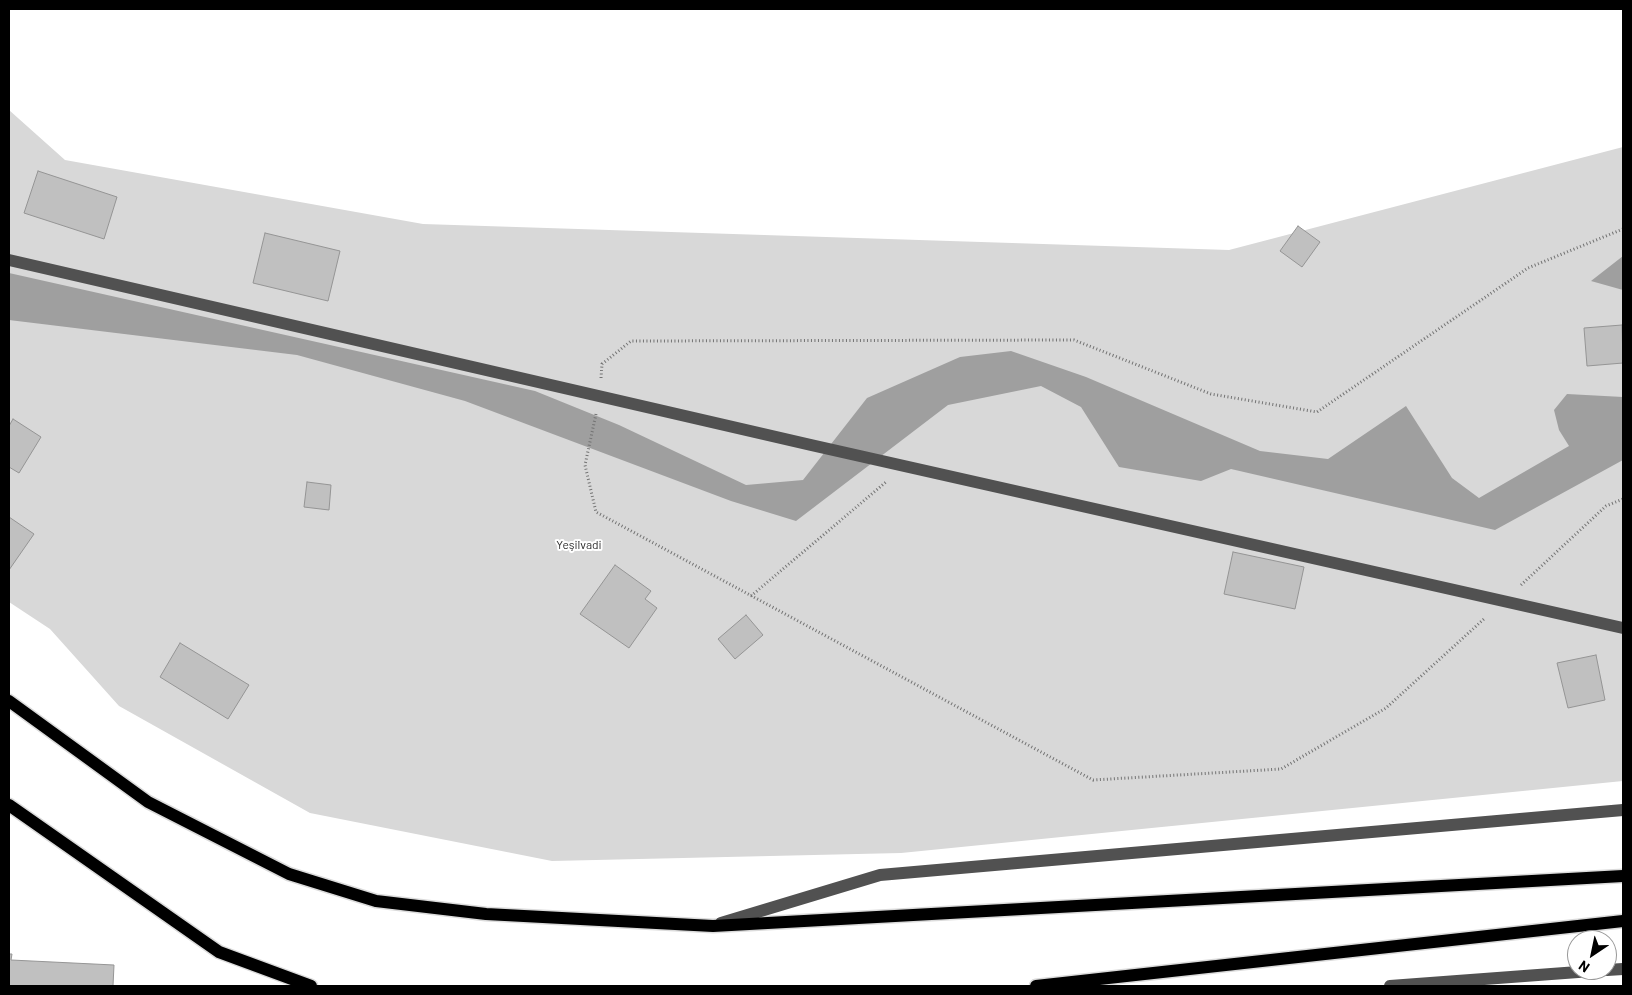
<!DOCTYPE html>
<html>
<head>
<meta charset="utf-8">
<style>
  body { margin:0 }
  #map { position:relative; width:1632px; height:995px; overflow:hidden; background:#fff; font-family:Barlow,sans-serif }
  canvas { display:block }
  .frame { position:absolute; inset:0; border:10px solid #000; pointer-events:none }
  .north { position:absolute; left:1567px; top:930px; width:50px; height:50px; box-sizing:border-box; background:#fff; border:1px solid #999; border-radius:50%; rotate:214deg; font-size:14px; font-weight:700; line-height:20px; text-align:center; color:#000 }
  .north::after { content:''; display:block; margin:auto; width:18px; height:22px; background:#000; clip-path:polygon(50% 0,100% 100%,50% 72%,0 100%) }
</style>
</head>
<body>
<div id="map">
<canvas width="1632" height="995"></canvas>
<div class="frame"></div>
<div class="north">N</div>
</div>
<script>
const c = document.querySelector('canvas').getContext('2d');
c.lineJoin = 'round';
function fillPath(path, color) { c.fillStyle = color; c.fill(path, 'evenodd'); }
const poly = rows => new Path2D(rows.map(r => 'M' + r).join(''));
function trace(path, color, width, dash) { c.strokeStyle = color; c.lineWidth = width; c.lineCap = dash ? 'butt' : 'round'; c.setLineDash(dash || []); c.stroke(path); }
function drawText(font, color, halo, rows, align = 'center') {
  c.font = font + ' Barlow,sans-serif'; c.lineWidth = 4; c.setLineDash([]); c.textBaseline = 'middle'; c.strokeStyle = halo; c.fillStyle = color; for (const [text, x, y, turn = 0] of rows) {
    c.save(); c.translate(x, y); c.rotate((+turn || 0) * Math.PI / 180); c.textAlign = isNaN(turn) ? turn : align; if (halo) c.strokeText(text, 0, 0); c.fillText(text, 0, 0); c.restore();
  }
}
const green = poly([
  [9,110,65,160,423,224,1229,250,1623,147,1623,781,901,853,552,861,310,813,119,706,50,629,9,602]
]);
const water = poly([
  [1623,256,1623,290,1591,281],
  [9,273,535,391,619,425,746,485,803,480,867,398,960,357,1011,351,1086,377,1260,451,1328,459,1406,406,1452,478,1479,498,1569,446,1559,430,1554,410,1567,394,1623,397,1623,460,1495,530,1231,469,1201,481,1119,467,1081,407,1041,386,948,405,796,521,731,501,465,401,297,355,9,320]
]);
const building = poly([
  [38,171,117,197,104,239,24,213,38,171],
  [1298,226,1320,242,1302,267,1280,251,1298,226],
  [265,233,340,251,328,301,253,283,265,233],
  [1622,325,1623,363,1587,366,1584,328,1622,325],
  [13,419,41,437,19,473,9,467,9,426,13,419],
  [307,482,331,485,329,510,304,507,307,482],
  [9,517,34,534,9,570,9,517],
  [1233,552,1304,567,1295,609,1224,594,1233,552],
  [615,565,651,591,645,599,657,608,629,648,580,614,615,565],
  [746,615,763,635,735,659,718,639,746,615],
  [180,643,249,685,228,719,160,677,180,643],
  [1596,655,1605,700,1568,708,1557,663,1596,655],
  [9,954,12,954,11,960,114,965,113,986,9,986,9,954]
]);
const path = poly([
  [601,378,602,364,631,341,1074,340,1211,394,1317,412,1528,268,1623,229],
  [596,414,585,465,596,512,1093,780,1281,769,1386,708,1485,618],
  [1521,585,1606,506,1623,499],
  [751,596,886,482]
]);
const minor = poly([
  [9,260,811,445,1623,628],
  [721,923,880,875,1623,810],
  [1607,970,1623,969],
  [1390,986,1605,970]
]);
const major = poly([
  [9,701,148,802,289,874,376,901,486,914,713,926,1623,876],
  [9,805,219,952,311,986],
  [1036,986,1623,921]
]);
const parkNames = [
  ["Yeşilvadi",579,545]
];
fillPath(green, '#d8d8d8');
fillPath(water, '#9f9f9f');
fillPath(building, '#c0c0c0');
trace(building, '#959595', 1);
trace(major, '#dbdbdb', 15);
trace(path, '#737373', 3, [1, 2.5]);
trace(minor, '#515151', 12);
trace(major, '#000', 12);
drawText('12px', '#2f2f2f', '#fff', parkNames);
</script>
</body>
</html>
